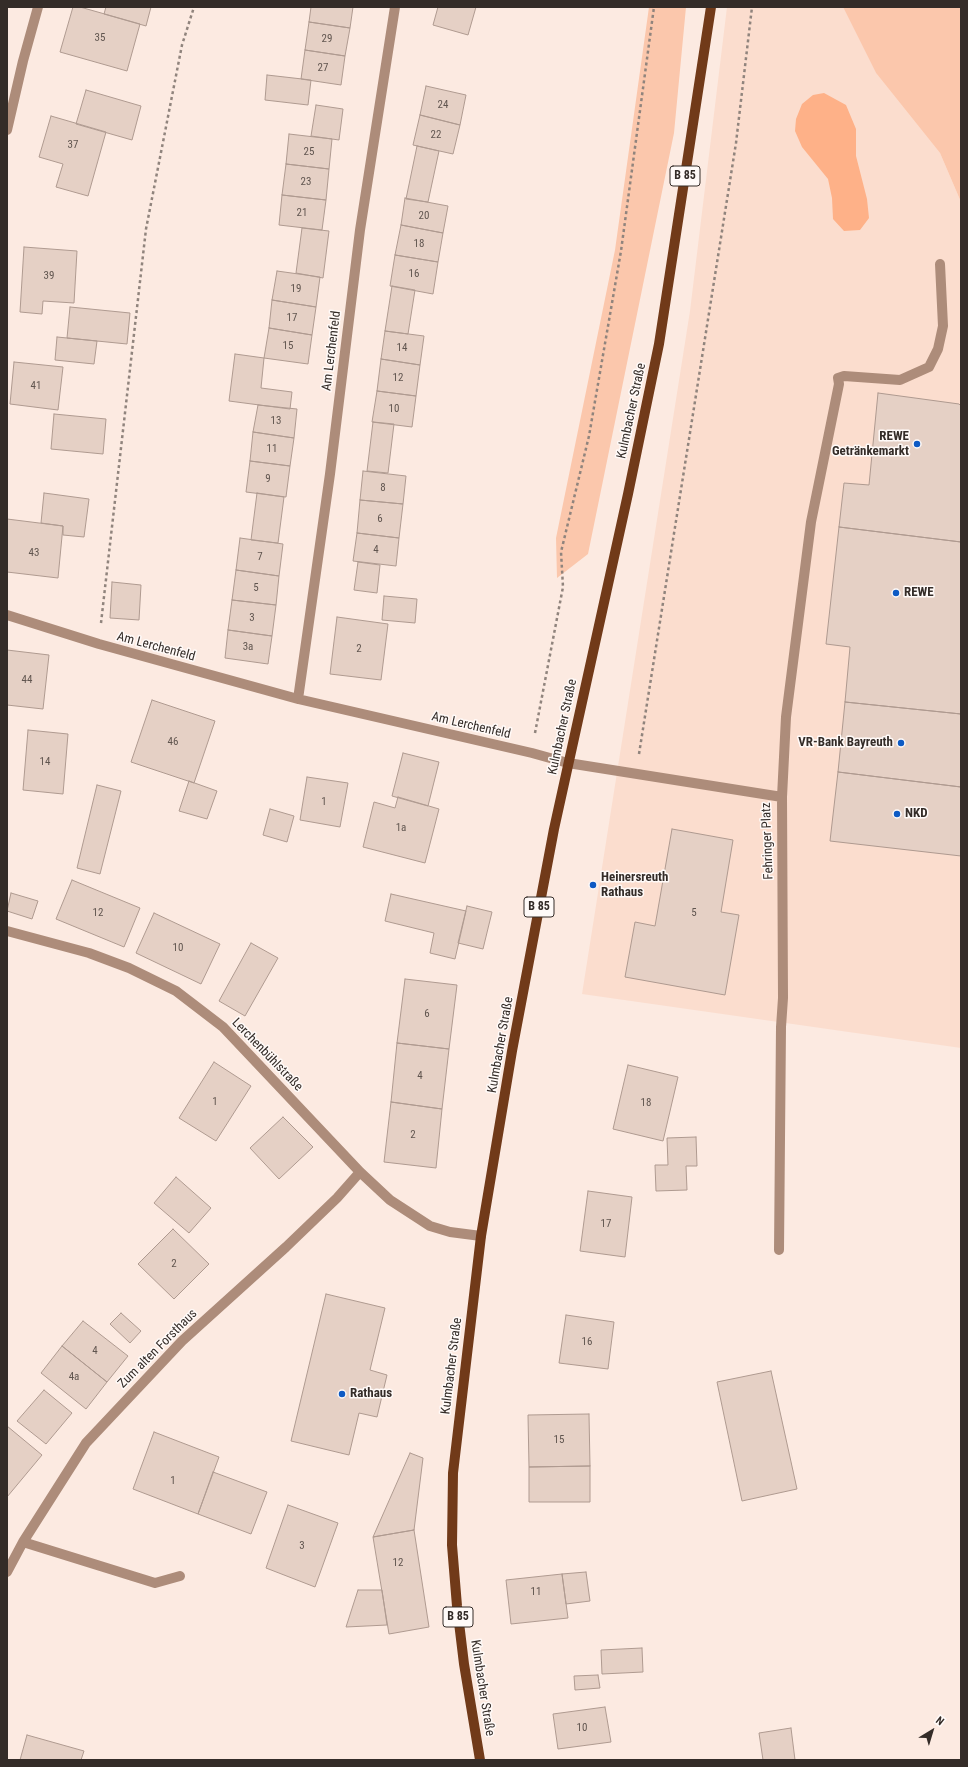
<!DOCTYPE html>
<html>
<head>
<meta charset="utf-8">
<style>
  body { margin:0 }
  #map { position:relative; width:968px; height:1767px; overflow:hidden; background:#fceae1; font-family:"Roboto Condensed",sans-serif }
  canvas { display:block }
  .frame { position:absolute; inset:0; border:8px solid #342c28; pointer-events:none }
  .north { position:absolute; left:912px; top:1711px; width:40px; height:40px; -webkit-text-stroke:3px #fffaf8; paint-order:stroke; rotate:38deg; font-size:11px; font-weight:700; line-height:16px; text-align:center; color:#342c28 }
  .north::after { content:''; display:block; margin:auto; width:14px; height:18px; background:#342c28; clip-path:polygon(50% 0,100% 100%,50% 72%,0 100%) }
</style>
</head>
<body>
<div id="map">
<canvas width="968" height="1767"></canvas>
<div class="frame"></div>
<div class="north">N</div>
</div>
<script>
const c = document.querySelector('canvas').getContext('2d');
c.lineJoin = 'round';
function fillPath(path, color) { c.fillStyle = color; c.fill(path, 'evenodd'); }
const poly = rows => new Path2D(rows.map(r => 'M' + r).join(''));
function trace(path, color, width, dash) { c.strokeStyle = color; c.lineWidth = width; c.lineCap = dash ? 'butt' : 'round'; c.setLineDash(dash || []); c.stroke(path); }
function drawText(font, color, halo, rows, align = 'center') {
  c.font = font + ' "Roboto Condensed",sans-serif'; c.lineWidth = 3; c.setLineDash([]); c.textBaseline = 'middle'; c.strokeStyle = halo; c.fillStyle = color; for (const [text, x, y, turn = 0] of rows) {
    c.save(); c.translate(x, y); c.rotate((+turn || 0) * Math.PI / 180); c.textAlign = isNaN(turn) ? turn : align; if (halo) c.strokeText(text, 0, 0); c.fillText(text, 0, 0); c.restore();
  }
}
const built = poly([
  [727,7,843,7,876,73,940,153,961,202,961,1048,582,994,690,311]
]);
const green = poly([
  [649,7,686,7,674,133,588,554,557,578,556,538,615,250],
  [843,7,961,7,961,202,940,153,876,73]
]);
const water = poly([
  [824,93,846,105,856,129,856,156,867,199,869,218,860,230,844,231,833,219,832,198,828,179,802,147,795,131,796,119,802,104,813,95]
]);
const building = poly([
  [73,7,80,7,140,24,127,71,60,52,73,7],
  [106,7,151,7,146,26,104,14,106,7],
  [311,7,353,7,350,28,309,22,311,7],
  [438,7,476,7,468,35,433,25,438,7],
  [309,22,350,28,345,56,305,50,309,22],
  [305,50,345,56,341,85,301,79,305,50],
  [267,75,311,80,308,105,265,100,267,75],
  [426,86,466,95,460,125,420,115,426,86],
  [86,90,141,106,132,140,76,124,86,90],
  [316,105,343,109,339,140,311,136,316,105],
  [420,115,460,125,453,154,413,145,420,115],
  [51,116,106,132,88,196,56,187,63,164,39,157,51,116],
  [289,134,332,139,329,169,286,164,289,134],
  [417,146,439,151,428,202,406,199,417,146],
  [286,164,329,169,326,200,282,195,286,164],
  [282,195,326,200,322,230,279,225,282,195],
  [405,198,448,206,443,233,401,225,405,198],
  [401,225,443,233,438,262,395,255,401,225],
  [302,228,329,231,323,278,296,273,302,228],
  [24,247,77,251,74,303,43,301,42,314,20,312,24,247],
  [395,255,438,262,433,294,390,286,395,255],
  [277,271,320,277,316,307,272,300,277,271],
  [392,286,415,290,408,334,385,331,392,286],
  [272,300,316,307,312,335,269,328,272,300],
  [70,307,130,313,127,344,67,338,70,307],
  [269,328,312,335,308,364,264,358,269,328],
  [385,331,424,336,420,365,381,359,385,331],
  [57,337,97,341,94,364,55,360,57,337],
  [235,354,264,358,261,388,292,392,290,409,229,401,235,354],
  [381,359,420,365,416,396,377,391,381,359],
  [14,362,63,367,58,410,10,404,14,362],
  [377,391,416,396,412,427,372,422,377,391],
  [878,393,959,404,961,406,961,542,839,527,844,483,869,485,878,393],
  [258,405,297,409,294,438,253,432,258,405],
  [54,414,106,419,103,454,51,449,54,414],
  [373,422,394,424,388,473,367,471,373,422],
  [253,432,294,438,290,466,250,461,253,432],
  [250,461,290,466,286,497,246,492,250,461],
  [363,471,406,476,403,504,360,500,363,471],
  [44,493,89,499,84,537,63,535,63,526,41,523,44,493],
  [257,493,284,497,278,543,251,540,257,493],
  [360,500,403,504,399,538,357,533,360,500],
  [7,519,63,526,58,578,7,572,7,519],
  [839,527,961,542,961,714,845,702,850,647,826,644,839,527],
  [357,533,399,538,396,566,353,561,357,533],
  [240,538,283,544,279,576,236,570,240,538],
  [358,562,380,565,377,593,354,590,358,562],
  [236,570,279,576,276,605,232,600,236,570],
  [112,582,141,585,139,620,110,618,112,582],
  [384,596,417,599,415,623,382,620,384,596],
  [232,600,276,605,272,636,228,630,232,600],
  [337,617,388,624,381,680,330,674,337,617],
  [228,630,272,636,268,664,225,658,228,630],
  [7,650,49,655,43,709,7,705,7,650],
  [152,700,215,721,194,783,131,762,152,700],
  [845,702,961,714,961,787,838,772,845,702],
  [28,730,68,734,63,794,23,790,28,730],
  [403,753,439,762,428,806,392,796,403,753],
  [838,772,961,787,961,856,830,841,838,772],
  [307,777,348,783,340,827,300,820,307,777],
  [189,781,217,791,207,819,179,811,189,781],
  [97,785,121,791,100,874,77,868,97,785],
  [398,797,439,809,425,863,363,847,374,802,395,808,398,797],
  [270,809,294,816,287,842,263,835,270,809],
  [672,829,733,840,721,912,739,915,725,995,625,977,635,922,655,926,672,829],
  [72,880,140,908,124,947,56,919,72,880],
  [11,893,38,901,32,919,7,911,11,893],
  [391,894,466,911,455,959,430,953,434,933,385,921,391,894],
  [467,906,492,912,483,949,458,943,467,906],
  [154,913,220,944,201,984,136,953,154,913],
  [251,943,278,958,245,1016,219,1001,251,943],
  [405,979,457,985,449,1049,397,1043,405,979],
  [397,1043,449,1049,442,1109,391,1102,397,1043],
  [214,1062,251,1086,216,1141,179,1118,214,1062],
  [628,1065,678,1077,663,1141,613,1129,628,1065],
  [391,1102,442,1109,436,1168,384,1162,391,1102],
  [283,1117,313,1147,279,1179,250,1148,283,1117],
  [696,1137,697,1166,686,1166,687,1190,656,1191,655,1165,668,1165,667,1138,696,1137],
  [176,1177,211,1208,189,1233,154,1203,176,1177],
  [588,1191,632,1197,625,1257,580,1251,588,1191],
  [173,1229,209,1264,174,1299,138,1264,173,1229],
  [326,1294,385,1308,370,1370,387,1375,377,1417,359,1413,349,1455,291,1441,326,1294],
  [121,1313,141,1331,130,1343,110,1324,121,1313],
  [566,1315,614,1322,608,1369,559,1363,566,1315],
  [83,1321,128,1356,107,1382,62,1346,83,1321],
  [62,1346,107,1382,86,1409,41,1373,62,1346],
  [771,1371,797,1489,742,1501,717,1382,771,1371],
  [44,1390,72,1413,46,1444,17,1421,44,1390],
  [589,1414,590,1466,529,1467,528,1415,589,1414],
  [7,1426,42,1455,7,1497,7,1426],
  [154,1432,219,1457,198,1514,133,1489,154,1432],
  [410,1453,423,1458,414,1530,373,1537,410,1453],
  [590,1466,590,1502,529,1502,529,1467,590,1466],
  [213,1472,267,1492,251,1534,198,1514,213,1472],
  [288,1505,338,1523,315,1587,266,1568,288,1505],
  [414,1530,429,1627,389,1634,373,1537,414,1530],
  [586,1572,590,1601,566,1604,562,1574,586,1572],
  [562,1574,568,1618,511,1624,506,1580,562,1574],
  [358,1590,382,1590,387,1625,346,1627,358,1590],
  [642,1648,643,1672,602,1674,601,1650,642,1648],
  [598,1675,600,1688,575,1690,574,1676,598,1675],
  [605,1707,611,1742,558,1749,553,1714,605,1707],
  [791,1728,795,1760,763,1760,759,1733,791,1728],
  [27,1735,84,1751,81,1760,20,1760,27,1735]
]);
const path = poly([
  [101,623,146,229,182,45,194,7],
  [535,733,563,587,561,552,589,436,621,251,654,7],
  [639,754,736,143,752,7]
]);
const minor = poly([
  [7,130,23,61,38,7],
  [7,615,99,644,298,699,532,753,568,763,782,797],
  [298,699,330,474,360,230,395,7],
  [7,931,89,953,129,968,176,991,223,1027,360,1172,390,1200,430,1226,450,1232,481,1236],
  [779,1250,781,1027,783,998,782,797,786,717,811,522,839,384,838,378,844,376,900,380,929,367,938,349,943,326,940,264],
  [23,1542,155,1583,180,1576],
  [7,1572,23,1542,86,1443,182,1341,286,1247,337,1198,360,1172]
]);
const major = poly([
  [480,1760,464,1664,457,1606,452,1545,453,1473,481,1236,512,1051,554,829,628,494,659,344,711,7]
]);
const markers = [
  [917,444,4,"#0d5ac4"],
  [896,593,4,"#0d5ac4"],
  [901,743,4,"#0d5ac4"],
  [897,814,4,"#0d5ac4"],
  [593,885,4,"#0d5ac4"],
  [342,1394,4,"#0d5ac4"]
];
const numberNames = [
  ["35",100,38],
  ["29",327,39],
  ["27",323,68],
  ["24",443,105],
  ["22",436,135],
  ["37",73,145],
  ["25",309,152],
  ["23",306,182],
  ["21",302,213],
  ["20",424,216],
  ["18",419,244],
  ["16",414,274],
  ["39",49,276],
  ["19",296,289],
  ["17",292,318],
  ["15",288,346],
  ["14",402,348],
  ["12",398,378],
  ["41",36,386],
  ["10",394,409],
  ["13",276,421],
  ["11",272,449],
  ["9",268,479],
  ["8",383,488],
  ["6",380,519],
  ["4",376,550],
  ["43",34,553],
  ["7",260,557],
  ["5",256,588],
  ["3",252,618],
  ["3a",248,647],
  ["2",359,649],
  ["44",27,680],
  ["46",173,742],
  ["14",45,762],
  ["1",324,802],
  ["1a",401,828],
  ["12",98,913],
  ["5",694,913],
  ["10",178,948],
  ["6",427,1014],
  ["4",420,1076],
  ["1",215,1102],
  ["18",646,1103],
  ["2",413,1135],
  ["17",606,1224],
  ["2",174,1264],
  ["16",587,1342],
  ["4",95,1351],
  ["4a",74,1377],
  ["15",559,1440],
  ["1",173,1481],
  ["3",302,1546],
  ["12",398,1563],
  ["11",536,1592],
  ["10",582,1728]
];
const shields = [
  [685,176,30],
  [539,907,30],
  [458,1617,30]
];
const shieldNames = [
  ["B 85",685,176],
  ["B 85",539,907],
  ["B 85",458,1617]
];
const streetNames = [
  ["Am Lerchenfeld",332,351,-83],
  ["Kulmbacher Straße",632,411,-78],
  ["Am Lerchenfeld",156,647,15],
  ["Am Lerchenfeld",471,726,13],
  ["Kulmbacher Straße",563,727,-78],
  ["Fehringer Platz",768,841,-92],
  ["Kulmbacher Straße",501,1045,-80],
  ["Lerchenbühlstraße",267,1055,46],
  ["Zum alten Forsthaus",158,1349,-45],
  ["Kulmbacher Straße",452,1366,-83],
  ["Kulmbacher Straße",482,1688,81]
];
const poiNames = [
  ["REWE",909,437,"right"],
  ["Getränkemarkt",909,452,"right"],
  ["REWE",904,593],
  ["VR-Bank Bayreuth",893,743,"right"],
  ["NKD",905,814],
  ["Heinersreuth",601,878],
  ["Rathaus",601,893],
  ["Rathaus",350,1394]
];
fillPath(built, '#fbddce');
fillPath(green, '#fbc7ac');
fillPath(water, '#feb188');
fillPath(building, '#e5d0c5');
trace(building, '#af9a90', 1);
trace(path, '#90847d', 2.5, [3, 3]);
trace(minor, '#ad8c7a', 10);
trace(major, '#713a19', 10);
for (const [x, y, r, color] of markers) { const dot = new Path2D(); dot.arc(x, y, r, 0, 2 * Math.PI); c.fillStyle = color; c.fill(dot); trace(dot, '#fffaf8', 1.5); }
drawText('11px', '#60554f', null, numberNames);
for (const [x, y, w] of shields) { const box = new Path2D(); box.roundRect(x - w / 2, y - 10, w, 20, 3); c.fillStyle = '#fffaf8'; c.fill(box); trace(box, '#342c28', 1); }
drawText('bold 12px', '#342c28', null, shieldNames);
drawText('13px', '#342c28', '#fffaf8', streetNames);
drawText('bold 13px', '#342c28', '#fffaf8', poiNames, 'left');
</script>
</body>
</html>
